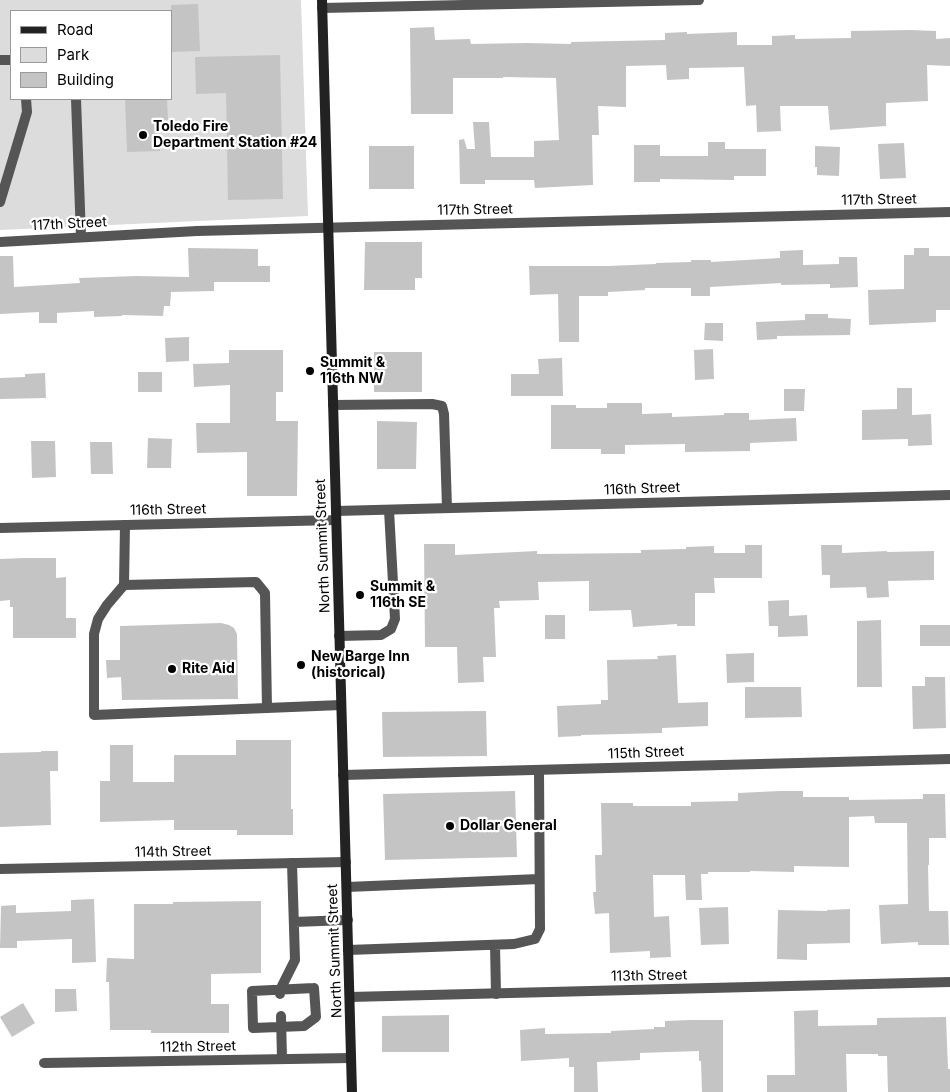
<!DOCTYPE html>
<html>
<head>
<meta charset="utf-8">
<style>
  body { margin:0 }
  #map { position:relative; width:950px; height:1092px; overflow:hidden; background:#fff; font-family:Inter,sans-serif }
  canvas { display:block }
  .legend { position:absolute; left:10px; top:10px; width:162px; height:90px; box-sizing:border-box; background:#fff; border:1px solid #999; margin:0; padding:6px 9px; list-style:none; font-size:15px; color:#000 }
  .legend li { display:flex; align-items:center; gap:10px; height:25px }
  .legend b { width:25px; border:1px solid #999 }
</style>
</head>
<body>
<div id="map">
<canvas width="950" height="1092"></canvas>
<ul class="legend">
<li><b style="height:6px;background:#222"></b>Road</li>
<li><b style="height:14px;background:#dcdcdc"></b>Park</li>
<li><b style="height:14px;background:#c4c4c4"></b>Building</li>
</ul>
</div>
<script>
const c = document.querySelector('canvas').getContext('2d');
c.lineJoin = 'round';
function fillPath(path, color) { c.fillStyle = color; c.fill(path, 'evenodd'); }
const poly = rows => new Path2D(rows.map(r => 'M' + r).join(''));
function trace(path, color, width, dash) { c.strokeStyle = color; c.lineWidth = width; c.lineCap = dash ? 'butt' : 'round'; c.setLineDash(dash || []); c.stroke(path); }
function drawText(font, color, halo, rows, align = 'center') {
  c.font = font + ' Inter,sans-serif'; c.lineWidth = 4.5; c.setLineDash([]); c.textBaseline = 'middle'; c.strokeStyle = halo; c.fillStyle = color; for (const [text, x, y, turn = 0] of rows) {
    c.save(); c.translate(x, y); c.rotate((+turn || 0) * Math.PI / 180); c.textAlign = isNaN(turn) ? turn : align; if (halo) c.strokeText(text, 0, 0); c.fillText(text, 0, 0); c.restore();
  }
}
const green = poly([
  [0,0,301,0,308,216,0,230],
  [11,11,171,11,171,99,11,99]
]);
const building = poly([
  [198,4,200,51,171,52,171,5],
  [434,27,435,40,470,39,471,44,527,43,571,44,571,42,665,40,665,33,687,32,687,34,737,32,737,45,772,45,772,36,795,35,795,39,851,38,851,31,911,30,936,31,936,39,950,38,950,66,927,65,928,101,886,103,886,126,830,130,828,106,780,106,781,131,757,132,756,105,746,106,744,67,689,68,689,79,667,80,666,65,626,66,626,107,598,106,599,135,592,135,593,185,535,188,534,180,485,180,485,184,460,184,459,140,464,139,467,149,475,149,473,122,489,122,491,157,534,157,534,141,559,140,556,78,503,77,503,78,453,78,453,114,411,114,410,28],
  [280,55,283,199,228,200,226,93,196,94,195,57],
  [125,99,167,99,168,120,159,120,160,151,127,152],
  [708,142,725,142,725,149,766,149,766,176,734,176,734,180,660,179,660,182,634,182,634,145,660,145,660,156,708,156],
  [904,143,906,178,880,179,878,144],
  [369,146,414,146,414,189,369,189],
  [815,146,840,147,839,176,817,175,817,167,815,167],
  [365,242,422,242,422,278,415,278,415,290,364,290],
  [188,248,258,249,258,266,270,266,270,282,214,282,214,291,171,292,170,306,164,306,163,316,122,315,122,316,94,317,94,311,57,313,57,323,39,323,39,312,0,314,0,256,13,256,14,287,80,283,79,278,137,276,189,277],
  [914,248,929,248,929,256,950,256,950,310,936,310,936,322,869,325,868,290,904,289,904,255,914,255],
  [803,250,803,265,839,264,839,257,857,257,858,287,830,288,830,284,781,285,781,283,710,287,710,296,691,296,691,288,645,288,645,290,608,292,608,296,579,296,579,342,559,342,558,294,530,295,529,266,608,266,656,264,656,263,691,262,691,260,711,260,711,262,780,258,780,251],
  [805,314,828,314,828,318,851,319,850,335,777,336,777,339,757,340,756,322,805,320],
  [705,323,723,323,723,341,704,340],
  [189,337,189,361,166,362,165,338],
  [713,349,714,379,695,380,694,350],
  [229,350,283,350,283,392,276,392,276,421,298,421,297,496,247,496,247,452,197,453,196,423,230,423,230,385,194,387,193,364,229,363],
  [374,352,422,352,422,392,374,392],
  [562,358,563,396,511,396,511,374,539,374,538,359],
  [138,372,162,372,162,392,138,392],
  [45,373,46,398,0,399,0,378,25,377,25,374],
  [897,388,912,388,912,415,931,414,932,445,908,446,908,439,862,440,862,410,897,409],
  [784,389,805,389,804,411,784,411],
  [607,403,642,403,642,414,672,413,672,417,724,415,724,413,749,413,749,420,796,418,797,441,750,443,750,451,685,452,685,444,625,445,625,454,601,454,601,449,551,449,551,405,576,405,576,408,607,408],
  [377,421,417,422,416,469,377,469],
  [148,438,172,439,171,468,147,468],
  [31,441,55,441,56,477,32,478],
  [90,442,112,442,113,474,91,474],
  [424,544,455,544,455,555,537,551,537,554,641,553,641,550,686,549,686,547,714,546,714,553,745,553,745,545,762,545,762,578,714,578,715,593,695,593,695,626,677,626,677,624,633,627,631,610,589,611,589,581,538,582,539,600,499,601,500,608,494,608,496,657,483,657,484,682,458,683,457,647,425,647],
  [821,545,842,545,842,553,887,551,887,552,934,551,934,580,888,581,889,597,867,598,866,587,830,588,830,575,822,575],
  [24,558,56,558,56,578,66,577,66,618,76,618,76,638,13,638,13,607,10,607,10,600,0,601,0,559],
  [789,600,789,616,807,615,808,636,778,637,778,626,769,626,768,601],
  [545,615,565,615,565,639,545,639],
  [881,620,882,687,857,687,857,621],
  [221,623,229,625,234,628,237,634,238,699,122,700,121,677,107,678,106,660,120,660,120,626],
  [920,625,950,625,950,646,920,646],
  [754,653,754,682,727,683,726,654],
  [676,655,678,703,708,702,708,726,662,728,662,733,581,735,581,736,558,737,557,706,601,704,601,700,608,700,607,660,658,659,657,656],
  [925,677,945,677,946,728,913,729,912,686,925,686],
  [745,687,801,687,802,717,745,718],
  [486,711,487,756,383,757,382,712],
  [236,740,291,740,291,809,293,809,293,835,237,835,237,830,174,830,174,820,100,822,100,781,110,781,110,745,133,745,133,782,174,782,174,755,236,755],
  [41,751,58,751,58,771,50,771,51,825,0,827,0,753,41,752],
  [515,791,517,857,385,860,383,794],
  [780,791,803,791,803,797,849,797,849,800,923,799,923,794,945,794,946,838,929,838,929,865,928,865,929,911,948,911,949,945,918,945,918,942,881,944,879,905,908,904,907,823,875,823,874,816,849,817,849,867,794,866,794,872,750,871,750,872,708,872,708,874,701,874,702,900,686,900,685,875,653,875,654,917,669,916,671,957,650,958,650,951,610,953,609,913,595,914,593,892,596,892,595,855,602,855,601,803,633,803,633,806,691,806,691,802,738,801,738,793],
  [94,899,96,962,72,963,72,939,17,941,17,948,0,948,1,906,16,905,16,913,71,911,71,900],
  [261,901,261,973,211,974,211,1004,229,1004,229,1033,151,1033,151,1030,110,1030,109,982,106,982,107,958,134,959,134,904,173,904,173,902],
  [728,907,729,944,701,945,699,908],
  [850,909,850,943,807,944,807,960,777,959,778,910,827,911,827,910],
  [55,989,76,989,77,1011,55,1012],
  [23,1003,35,1023,12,1037,0,1017],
  [818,1010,818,1026,877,1025,877,1018,946,1017,948,1069,950,1069,950,1092,888,1092,887,1056,878,1056,878,1054,846,1054,847,1092,767,1092,767,1075,795,1075,794,1011],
  [449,1015,449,1052,382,1052,382,1016],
  [690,1020,723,1020,723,1092,702,1092,701,1061,699,1061,699,1051,640,1053,640,1060,597,1062,598,1092,574,1092,574,1067,569,1067,569,1058,521,1061,520,1030,545,1028,545,1034,611,1033,611,1031,654,1029,654,1027,665,1027,665,1021]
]);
const lane = poly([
  [0,60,11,60],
  [76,99,81,237],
  [0,202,27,112,26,99],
  [333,405,432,404,442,406,444,414,447,508],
  [125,525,124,585,107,605,98,619,94,634,94,715,341,705],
  [124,585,256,582,265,593,267,708],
  [339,636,381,635,391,629,395,619,389,510],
  [347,887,539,879],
  [294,922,348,920],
  [495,945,496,994],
  [348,950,514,944,535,939,540,929,539,770],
  [314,988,316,1017,304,1026,253,1028,252,991,314,988],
  [280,994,280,990,295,960,292,863],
  [281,1016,282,1059]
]);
const street = poly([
  [322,8,699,0],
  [0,242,197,231,950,212],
  [336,511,950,495],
  [0,528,336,520],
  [343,775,950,759],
  [0,869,346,862],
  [350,997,950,982],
  [44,1063,351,1058]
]);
const secondary = poly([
  [322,0,352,1092]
]);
const markers = [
  [143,135,5,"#000"],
  [310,371,5,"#000"],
  [360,595,5,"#000"],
  [301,665,5,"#000"],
  [172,669,5,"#000"],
  [450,826,5,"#000"]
];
const poiNames = [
  ["Toledo Fire",153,127],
  ["Department Station #24",153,143],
  ["Summit &",320,363],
  ["116th NW",320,379],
  ["Summit &",370,587],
  ["116th SE",370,603],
  ["New Barge Inn",311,657],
  ["(historical)",311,673],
  ["Rite Aid",182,669],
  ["Dollar General",460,826]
];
const streetNames = [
  ["117th Street",879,200,-1],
  ["117th Street",475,210,-1],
  ["117th Street",69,224,-3],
  ["116th Street",642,489,-2],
  ["116th Street",168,510,-1],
  ["North Summit Street",323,546,-92],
  ["115th Street",646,753,-2],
  ["114th Street",173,852,-1],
  ["North Summit Street",335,951,-92],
  ["113th Street",649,976,-1],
  ["112th Street",198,1047,-1]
];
fillPath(green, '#dcdcdc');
fillPath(building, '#c4c4c4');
trace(lane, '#555', 10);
trace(street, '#555', 10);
trace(secondary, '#222', 10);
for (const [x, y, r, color] of markers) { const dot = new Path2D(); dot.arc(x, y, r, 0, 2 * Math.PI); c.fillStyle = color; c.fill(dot); trace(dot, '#fff', 2); }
drawText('bold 14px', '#000', '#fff', poiNames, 'left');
drawText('14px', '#000', '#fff', streetNames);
</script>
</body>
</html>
